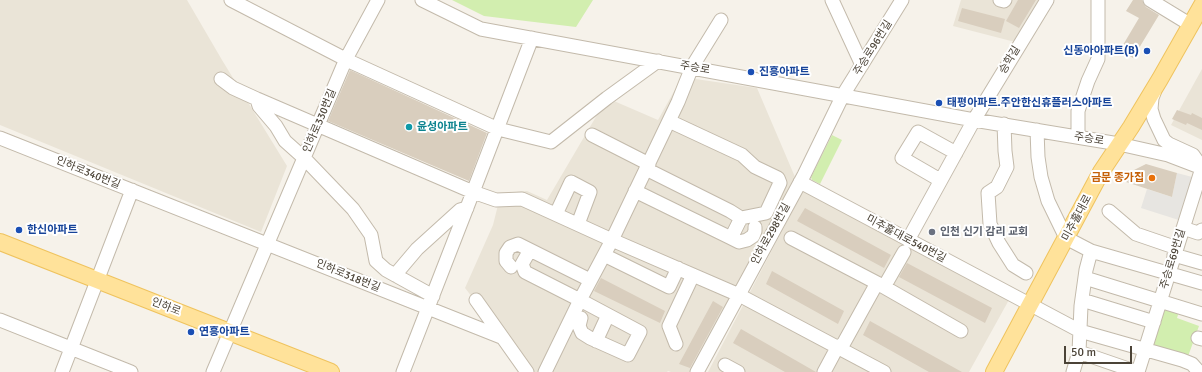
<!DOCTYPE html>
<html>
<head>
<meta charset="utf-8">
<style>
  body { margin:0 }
  #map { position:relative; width:1202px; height:372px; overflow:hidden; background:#f6f2ea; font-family:Signika,sans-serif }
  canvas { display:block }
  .scale { position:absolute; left:1064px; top:346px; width:68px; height:18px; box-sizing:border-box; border:2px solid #4b4337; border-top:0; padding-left:5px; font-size:12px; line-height:14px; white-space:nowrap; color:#4b4337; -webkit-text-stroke:3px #fff; paint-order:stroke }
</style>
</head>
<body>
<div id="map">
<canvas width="1202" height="372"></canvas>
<div class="scale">50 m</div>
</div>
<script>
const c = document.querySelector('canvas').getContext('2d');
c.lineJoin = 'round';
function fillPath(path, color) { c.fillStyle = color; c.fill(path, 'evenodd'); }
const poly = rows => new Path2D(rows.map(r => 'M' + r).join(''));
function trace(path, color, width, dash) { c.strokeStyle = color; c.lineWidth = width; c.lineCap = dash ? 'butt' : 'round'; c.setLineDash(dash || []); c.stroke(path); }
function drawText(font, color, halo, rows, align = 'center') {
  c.font = font + ' Signika,"Noto Sans KR",sans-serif'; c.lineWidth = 4; c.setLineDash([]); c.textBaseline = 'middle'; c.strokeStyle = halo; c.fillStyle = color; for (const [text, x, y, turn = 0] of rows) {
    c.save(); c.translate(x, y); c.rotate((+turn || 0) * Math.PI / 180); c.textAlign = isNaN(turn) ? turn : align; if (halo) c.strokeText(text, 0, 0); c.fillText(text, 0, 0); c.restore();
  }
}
const residential = poly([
  [0,0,187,0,222,60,287,166,261,232,0,125],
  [961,0,1040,0,1015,42,953,26],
  [1202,69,1202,140,1171,125],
  [682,77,757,88,795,177,691,372,671,372,668,371,667,372,531,372,465,288,493,225,501,193,527,191,547,200,607,98,658,120],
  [803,191,1010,298,969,372,708,372]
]);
const green = poly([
  [452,0,593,0,576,27,484,16],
  [832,135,842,140,820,184,812,180,811,177],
  [1165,297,1181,305,1177,318,1199,326,1186,362,1145,350]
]);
const parking = poly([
  [1177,173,1196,178,1185,222,1141,208,1147,189,1172,197]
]);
const building = poly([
  [1018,0,1036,0,1019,28,1006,21],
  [1133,0,1142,0,1146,7,1159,15,1133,58,1120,50,1139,18,1126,11],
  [962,8,1005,19,1001,33,958,21],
  [350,70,487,133,469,181,328,121],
  [1177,110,1191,115,1192,113,1202,118,1202,130,1187,123,1186,125,1172,119],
  [1146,164,1177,173,1172,197,1126,182,1134,170],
  [805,208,891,255,884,268,797,221],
  [907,263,992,308,985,323,899,277],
  [772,271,844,311,838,324,766,284],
  [601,278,665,311,660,323,594,291],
  [713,301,723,307,690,368,679,364],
  [870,321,962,372,929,372,863,335],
  [741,329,816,372,785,372,733,343]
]);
const minor = poly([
  [231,0,351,62,498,129,551,142,607,98,658,61],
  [422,0,481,29,974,120,1119,144,1168,155,1202,168],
  [832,0,862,65],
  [1000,0,1004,1,1005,0],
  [1150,0,1191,25],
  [221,79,233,88,257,99,473,192,496,200,522,199,612,240,739,295,884,372],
  [257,99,259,106,276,126,285,141,304,158,353,209,371,235,376,261,386,270,433,296],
  [1004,124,1005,151,1007,167,997,187,988,193,990,224,999,243,1013,265,1026,273],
  [1037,130,1038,157,1041,177,1048,201,1066,238,1091,251,1202,283],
  [592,135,649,164],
  [1078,137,1078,111,1088,81,1098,59,1098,0],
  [0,138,501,337],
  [646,169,730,211,741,218,766,213,780,183,778,178,755,167,742,155,669,121],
  [940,180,902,158,918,132,956,153],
  [800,182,1080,331,1182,360,1192,364,1199,372],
  [635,191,731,238,741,218],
  [1109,211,1136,234,1177,248],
  [556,214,571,182,590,192,578,224],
  [1183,228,1198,233,1202,230],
  [731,238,739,242,747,240,753,236,755,231,755,227],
  [791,238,877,283,961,331],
  [908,240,974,120,1047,0],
  [604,255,669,287,678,268],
  [1174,255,1202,263],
  [511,267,506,261,506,253,510,247,518,244,530,250],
  [395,275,417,249,460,210,467,208],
  [1085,278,1202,314],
  [884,287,904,252],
  [476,300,527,372],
  [1082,300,1154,322],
  [581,318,579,326,582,333,590,338,628,355,640,332,580,300,612,240,678,102,692,67,721,20],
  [0,320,131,372],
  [1198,338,1202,339],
  [596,341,608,315],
  [676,344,669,326,693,275],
  [841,348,877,283],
  [1079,352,1137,372],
  [725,365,738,372],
  [62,372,132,190],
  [213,372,346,59,378,0],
  [403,372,473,192,532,38],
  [545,372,580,300,525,272,522,264,530,250,590,280],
  [697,372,804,175,843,95,902,0],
  [824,372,838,346],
  [1073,372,1079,352,1081,306,1086,270,1091,251],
  [1138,372,1202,168,1193,155,1169,144,1164,140,1154,119,1151,109,1152,98,1154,93]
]);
const major = poly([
  [0,242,331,372],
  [994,372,1101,172,1131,127,1160,79,1202,5]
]);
const markers = [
  [1147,51,4,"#1a4fb4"],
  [751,72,4,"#1a4fb4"],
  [939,103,4,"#1a4fb4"],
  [409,127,4,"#0f9aa8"],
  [1152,178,4,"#e8710a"],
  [19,230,4,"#1a4fb4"],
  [932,232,4,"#6b7280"],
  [191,332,4,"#1a4fb4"]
];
const streetNames = [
  ["주승로96번길",873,48,-58],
  ["승학길",1010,60,-59],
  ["주승로",695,68,10],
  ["인하로330번길",320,121,-67],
  ["주승로",1089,139,10],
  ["인하로340번길",88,173,22],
  ["미추홀대로",1077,218,-62],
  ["인하로298번길",771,234,-61],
  ["미추홀대로540번길",906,239,28],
  ["주승로69번길",1173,259,-73],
  ["인하로318번길",348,276,22],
  ["인하로",166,307,21]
];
const transitNames = [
  ["신동아아파트(B)",1139,51,"right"],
  ["진흥아파트",759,72],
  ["태평아파트.주안한신휴플러스아파트",947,103],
  ["한신아파트",27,230],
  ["연흥아파트",199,332]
];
const cultureNames = [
  ["윤성아파트",417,127]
];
const foodNames = [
  ["금문 종가집",1144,178]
];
const worshipNames = [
  ["인천 신기 감리 교회",940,232]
];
fillPath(residential, '#eae4d7');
fillPath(green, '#d2eeaf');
fillPath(parking, '#e7e5e1');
fillPath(building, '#d9cebe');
trace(minor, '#c3baab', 15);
trace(major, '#efc35e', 18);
trace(minor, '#fff', 13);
trace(major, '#ffe29a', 16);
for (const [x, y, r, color] of markers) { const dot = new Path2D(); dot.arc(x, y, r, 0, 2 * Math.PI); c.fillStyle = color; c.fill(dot); trace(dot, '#fff', 1.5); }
drawText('11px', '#4b4337', '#fff', streetNames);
drawText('bold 11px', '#164399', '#fff', transitNames, 'left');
drawText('bold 11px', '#0d838f', '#fff', cultureNames, 'left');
drawText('bold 11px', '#c56008', '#fff', foodNames, 'right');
drawText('bold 11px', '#5b616d', '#fff', worshipNames, 'left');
</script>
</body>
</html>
